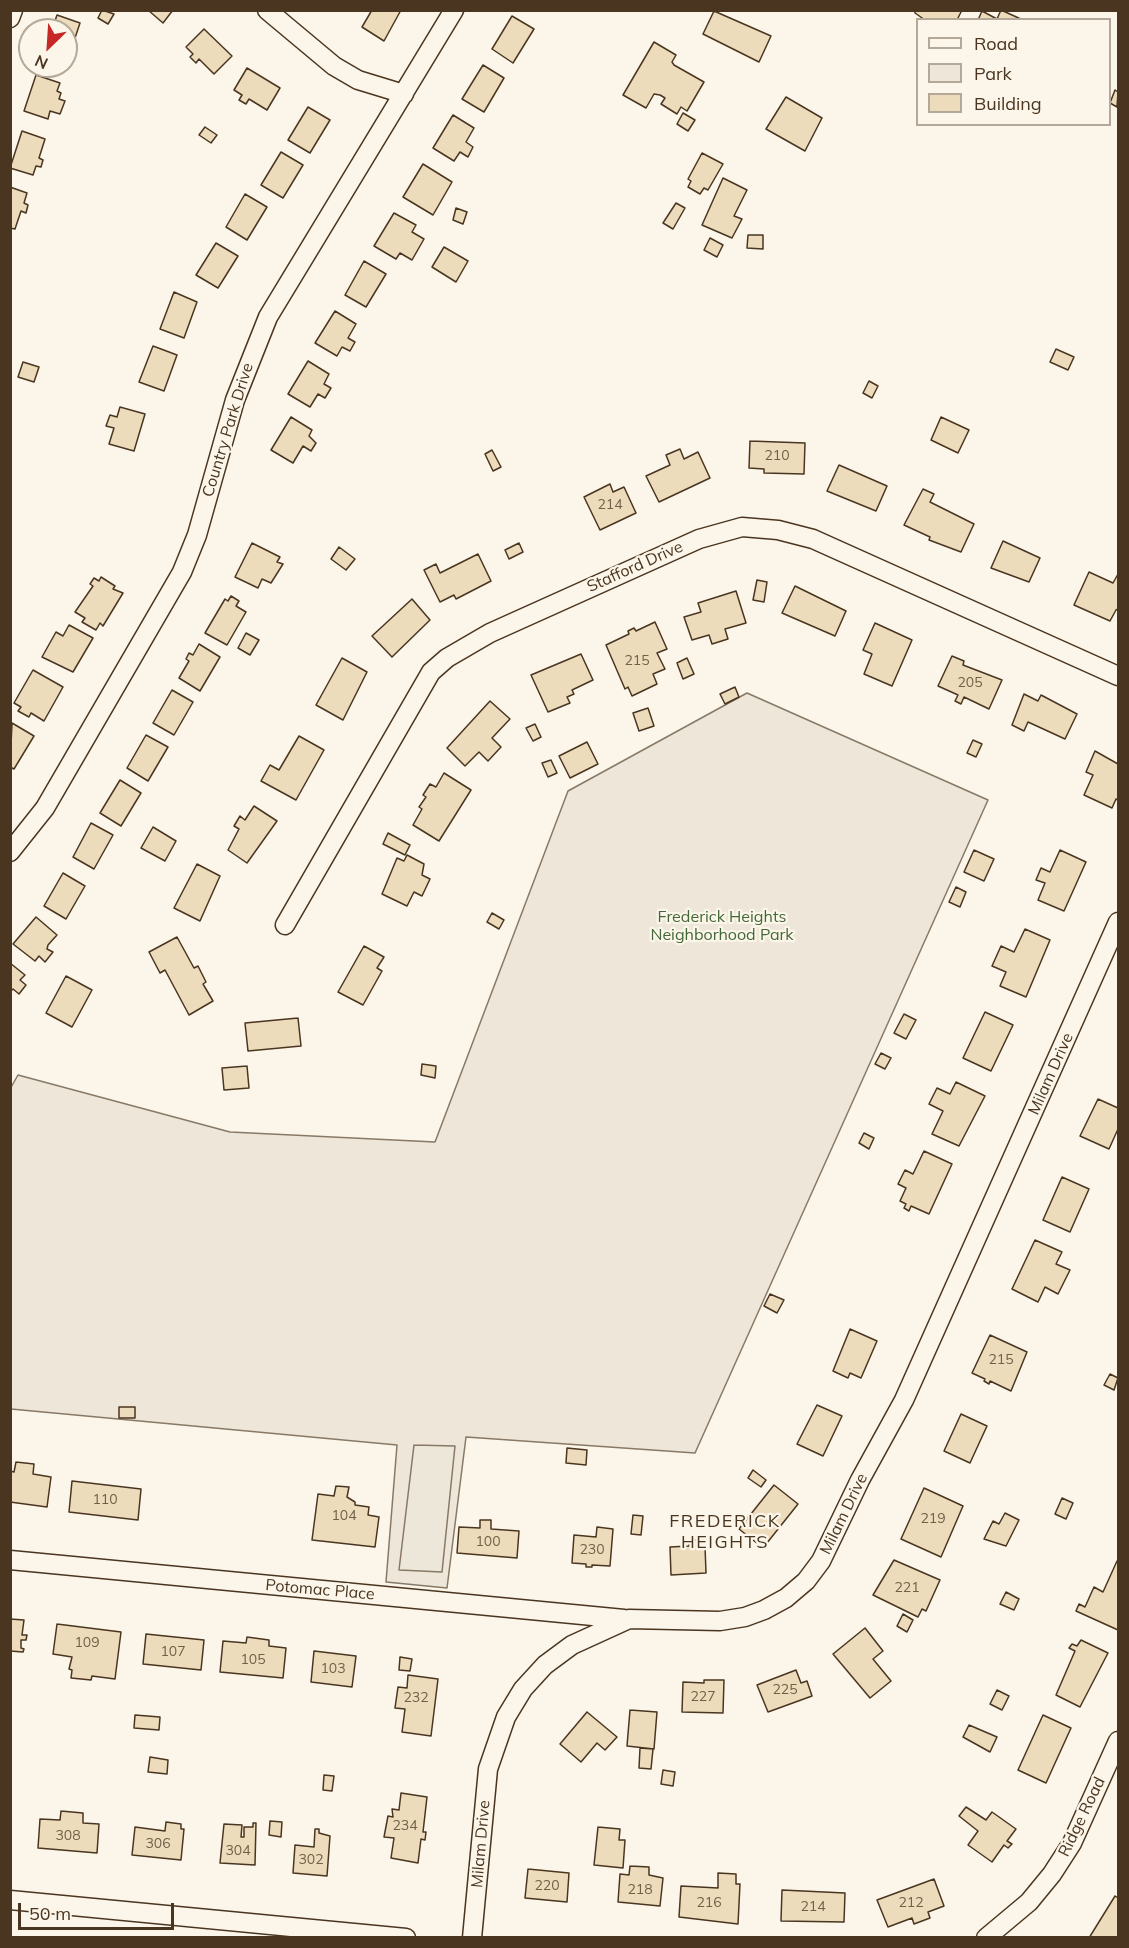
<!DOCTYPE html>
<html>
<head>
<meta charset="utf-8">
<style>
  body { margin:0 }
  #map { position:relative; width:1129px; height:1948px; overflow:hidden; background:#fbf6e9; font-family:Mulish,sans-serif }
  canvas { display:block }
  .frame { position:absolute; inset:0; border:12px solid #4a3520; pointer-events:none }
  .legend { position:absolute; left:916px; top:18px; width:195px; height:108px; box-sizing:border-box; background:#fbf6e9; border:2px solid #b4a999; margin:0; padding:8px 10px; list-style:none; font-size:18px; color:#4a3520 }
  .legend li { display:flex; align-items:center; gap:12px; height:30px }
  .legend b { width:30px; border:2px solid #b4a999 }
  .north { position:absolute; left:18px; top:18px; width:60px; height:60px; box-sizing:border-box; background:#fbf6e9; border:2px solid #b4a999; border-radius:50%; rotate:205deg; font-size:16px; font-weight:700; line-height:24px; text-align:center; color:#4a3520 }
  .north::after { content:''; display:block; margin:auto; width:21px; height:27px; background:#c62828; clip-path:polygon(50% 0,100% 100%,50% 72%,0 100%) }
  .scale { position:absolute; left:18px; top:1903px; width:156px; height:27px; box-sizing:border-box; border:3px solid #4a3520; border-top:0; padding-left:8px; font-size:18px; line-height:21px; white-space:nowrap; color:#4a3520; -webkit-text-stroke:4px #fbf6e9; paint-order:stroke }
</style>
</head>
<body>
<div id="map">
<canvas width="1129" height="1948"></canvas>
<div class="frame"></div>
<ul class="legend">
<li><b style="height:8px;background:#fbf6e9"></b>Road</li>
<li><b style="height:16px;background:#ede6d9"></b>Park</li>
<li><b style="height:16px;background:#ecdcbc"></b>Building</li>
</ul>
<div class="north">N</div>
<div class="scale">50 m</div>
</div>
<script>
const c = document.querySelector('canvas').getContext('2d');
c.lineJoin = 'round';
function fillPath(path, color) { c.fillStyle = color; c.fill(path, 'evenodd'); }
const poly = rows => new Path2D(rows.map(r => 'M' + r).join(''));
function trace(path, color, width, dash) { c.strokeStyle = color; c.lineWidth = width; c.lineCap = dash ? 'butt' : 'round'; c.setLineDash(dash || []); c.stroke(path); }
function drawText(font, color, halo, rows, align = 'center') {
  c.font = font + ' Mulish,sans-serif'; c.lineWidth = 4.5; c.setLineDash([]); c.textBaseline = 'middle'; c.strokeStyle = halo; c.fillStyle = color; for (const [text, x, y, turn = 0] of rows) {
    c.save(); c.translate(x, y); c.rotate((+turn || 0) * Math.PI / 180); c.textAlign = isNaN(turn) ? turn : align; if (halo) c.strokeText(text, 0, 0); c.fillText(text, 0, 0); c.restore();
  }
}
const green = poly([
  [747,693,988,800,695,1453,466,1437,447,1588,386,1582,397,1445,11,1409,10,1089,18,1075,230,1132,435,1142,568,791,747,693]
]);
const parking = poly([
  [414,1445,455,1446,442,1572,399,1570,414,1445]
]);
const building = poly([
  [102,10,114,14,108,24,98,18,102,10],
  [148,10,173,10,163,23,148,10],
  [372,10,401,10,384,41,362,27,372,10],
  [962,10,957,20,925,20,915,13,915,10,962,10],
  [1001,10,1023,20,978,20,982,11,997,19,1001,10],
  [714,11,771,36,759,62,703,34,714,11],
  [57,15,80,23,73,44,77,46,75,53,70,52,68,59,66,30,52,30,57,15],
  [512,16,534,29,513,63,492,49,512,16],
  [204,29,232,56,214,74,199,59,196,63,190,57,193,54,186,47,204,29],
  [654,42,676,55,672,62,674,65,704,82,687,111,681,107,677,114,661,104,665,98,660,95,654,94,646,108,623,95,654,42],
  [483,65,504,78,484,112,462,99,483,65],
  [247,68,280,88,267,110,249,99,246,104,239,100,242,95,234,90,247,68],
  [36,75,60,83,57,91,61,93,59,99,65,101,60,114,50,111,48,119,24,111,36,75],
  [1115,90,1118,92,1117,107,1110,103,1115,90],
  [786,97,822,118,805,151,766,129,786,97],
  [308,107,330,120,310,153,288,140,308,107],
  [683,113,695,120,688,131,677,124,683,113],
  [453,115,474,128,466,142,473,147,468,157,460,152,454,161,433,148,453,115],
  [205,127,217,135,211,143,199,135,205,127],
  [22,131,45,139,39,158,43,160,41,167,36,166,33,175,10,168,22,131],
  [281,152,303,165,283,198,261,185,281,152],
  [702,153,723,164,708,190,704,188,700,194,688,187,691,181,688,179,702,153],
  [423,164,452,182,433,215,403,197,423,164],
  [723,178,747,190,734,216,742,219,732,238,702,225,723,178],
  [10,187,27,193,24,203,28,205,26,213,21,211,15,229,10,228,10,187],
  [245,194,267,207,247,240,226,227,245,194],
  [676,203,685,208,673,229,663,223,676,203],
  [456,208,467,212,463,224,453,220,456,208],
  [394,213,416,225,412,232,424,239,412,260,400,253,396,259,374,246,394,213],
  [748,235,763,235,763,249,747,248,748,235],
  [710,238,723,245,717,257,704,250,710,238],
  [216,243,238,256,218,288,196,275,216,243],
  [444,247,468,261,456,282,432,267,444,247],
  [364,261,386,274,366,307,345,295,364,261],
  [174,292,197,302,184,338,160,329,174,292],
  [335,311,356,324,348,338,355,342,350,351,342,347,337,356,315,343,335,311],
  [153,346,177,355,164,391,139,382,153,346],
  [1056,349,1074,357,1068,370,1050,362,1056,349],
  [308,361,329,374,324,384,331,388,325,398,318,394,310,407,288,394,308,361],
  [23,362,39,367,34,382,18,377,23,362],
  [869,381,878,386,872,398,863,393,869,381],
  [120,407,145,414,134,451,109,444,114,428,106,426,110,415,117,417,120,407],
  [291,417,312,430,309,436,316,443,311,451,303,446,293,463,271,450,291,417],
  [941,417,969,430,958,453,931,440,941,417],
  [750,441,805,443,804,474,764,473,764,469,749,468,750,441],
  [680,449,684,459,698,452,710,478,659,502,646,476,670,465,666,455,680,449],
  [492,450,501,467,493,471,485,454,492,450],
  [839,465,887,486,876,511,827,491,839,465],
  [610,484,613,492,624,487,636,513,600,530,584,497,610,484],
  [923,489,934,494,930,502,974,524,961,552,929,540,930,537,904,525,923,489],
  [1003,541,1040,558,1029,582,991,568,1003,541],
  [252,543,280,557,277,562,283,564,271,583,262,579,258,588,235,577,252,543],
  [519,543,523,552,509,559,505,550,519,543],
  [339,547,355,559,346,570,331,559,339,547],
  [478,554,491,581,456,599,454,595,440,602,424,570,436,564,440,573,478,554],
  [1089,572,1113,583,1118,574,1118,609,1116,610,1110,621,1074,605,1089,572],
  [101,577,115,586,113,589,123,593,103,626,100,623,96,630,82,622,85,618,75,612,93,586,90,584,94,578,99,581,101,577],
  [757,580,767,582,764,602,753,600,757,580],
  [795,586,846,611,835,636,782,613,795,586],
  [736,591,746,623,725,629,728,639,712,644,709,635,692,640,684,617,701,612,698,603,736,591],
  [231,596,239,601,236,606,246,612,227,645,205,633,225,599,228,601,231,596],
  [412,599,430,620,392,657,372,636,412,599],
  [655,622,667,649,657,653,665,669,653,674,657,684,632,696,628,687,625,689,606,645,629,634,628,631,634,628,636,631,655,622],
  [875,623,912,640,892,686,864,674,872,654,863,650,875,623],
  [69,625,93,638,73,672,42,657,56,632,63,636,69,625],
  [246,633,259,640,250,655,238,648,246,633],
  [199,644,220,657,200,691,179,678,189,661,186,659,189,653,193,655,199,644],
  [581,654,593,680,572,690,574,694,567,697,570,703,548,712,531,675,581,654],
  [952,656,964,661,963,665,1002,680,989,709,964,697,961,704,955,701,958,695,938,686,952,656],
  [342,658,367,672,343,720,316,705,342,658],
  [687,658,694,674,683,679,677,663,687,658],
  [33,670,63,687,44,721,31,713,29,717,18,711,21,707,14,703,33,670],
  [735,687,739,697,725,704,720,694,735,687],
  [172,690,193,702,174,735,153,723,172,690],
  [1024,694,1038,701,1041,695,1077,714,1065,739,1028,722,1024,731,1012,725,1024,694],
  [490,701,510,719,492,738,501,747,488,761,479,752,465,766,447,748,490,701],
  [648,708,654,726,639,731,633,713,648,708],
  [12,723,34,736,14,769,10,767,12,723],
  [535,724,541,737,533,741,526,728,535,724],
  [146,735,168,747,148,781,127,768,146,735],
  [299,736,324,750,296,800,261,781,270,765,279,770,299,736],
  [973,740,982,744,976,757,967,753,973,740],
  [587,742,598,764,570,778,559,756,587,742],
  [1095,751,1118,764,1118,800,1116,799,1112,808,1084,795,1093,775,1086,772,1095,751],
  [551,760,557,773,548,777,542,763,551,760],
  [444,773,471,790,439,841,413,825,422,809,419,807,426,797,423,795,430,784,436,787,444,773],
  [120,780,141,793,121,826,100,813,120,780],
  [254,806,277,821,247,863,228,850,239,829,234,826,240,816,245,820,254,806],
  [91,823,113,835,94,869,73,857,91,823],
  [153,827,176,841,165,861,141,848,153,827],
  [388,833,410,845,405,855,383,844,388,833],
  [974,850,994,859,984,881,964,872,974,850],
  [1060,850,1086,862,1064,911,1038,900,1045,883,1036,880,1041,868,1050,872,1060,850],
  [407,855,424,864,422,875,430,879,422,896,414,892,407,906,382,894,397,858,404,861,407,855],
  [197,864,220,876,200,921,174,908,197,864],
  [63,873,85,886,66,919,44,906,63,873],
  [956,887,966,892,960,907,949,902,956,887],
  [492,913,504,920,499,929,487,922,492,913],
  [36,917,57,935,48,945,47,949,53,952,45,962,39,956,35,961,13,944,36,917],
  [1025,929,1050,940,1026,997,1000,986,1006,972,992,966,1001,946,1014,952,1025,929],
  [177,937,194,968,198,966,206,982,203,984,213,1001,189,1015,165,970,160,973,149,952,177,937],
  [364,946,384,957,377,968,382,971,363,1005,338,992,364,946],
  [10,963,25,975,20,980,26,985,19,994,13,989,10,992,10,963],
  [66,976,92,990,72,1027,46,1013,66,976],
  [985,1012,1013,1025,991,1071,963,1058,985,1012],
  [904,1014,916,1020,906,1039,894,1033,904,1014],
  [298,1018,301,1046,248,1051,245,1023,298,1018],
  [881,1053,891,1058,885,1069,875,1064,881,1053],
  [422,1064,436,1066,435,1078,421,1075,422,1064],
  [247,1066,249,1088,224,1090,222,1068,247,1066],
  [956,1082,985,1096,959,1146,932,1134,943,1111,929,1104,937,1088,950,1094,956,1082],
  [1098,1099,1118,1108,1118,1129,1109,1149,1080,1136,1098,1099],
  [864,1133,874,1138,869,1149,859,1143,864,1133],
  [924,1151,952,1164,929,1214,911,1206,909,1211,904,1208,906,1204,900,1201,906,1188,898,1184,905,1170,913,1174,924,1151],
  [1062,1177,1089,1189,1070,1232,1043,1220,1062,1177],
  [1035,1240,1062,1252,1056,1264,1070,1270,1058,1294,1045,1287,1038,1302,1012,1289,1035,1240],
  [770,1294,784,1300,777,1313,764,1306,770,1294],
  [850,1329,877,1341,861,1378,850,1373,848,1378,833,1371,850,1329],
  [990,1335,1027,1352,1011,1391,990,1381,989,1384,984,1381,985,1379,972,1373,990,1335],
  [1110,1374,1118,1378,1114,1390,1104,1385,1110,1374],
  [817,1405,842,1416,823,1456,797,1444,817,1405],
  [119,1407,135,1407,135,1418,119,1418,119,1407],
  [961,1414,987,1426,970,1463,944,1451,961,1414],
  [567,1448,587,1450,586,1465,566,1463,567,1448],
  [16,1462,34,1464,33,1474,51,1477,47,1507,10,1502,10,1471,14,1472,16,1462],
  [753,1470,766,1480,761,1487,748,1478,753,1470],
  [72,1481,141,1489,138,1520,69,1512,72,1481],
  [774,1485,798,1504,763,1548,739,1529,774,1485],
  [336,1486,349,1487,347,1497,355,1502,355,1505,369,1507,368,1515,379,1517,375,1547,312,1540,318,1494,334,1496,336,1486],
  [924,1488,963,1506,941,1557,901,1539,924,1488],
  [1062,1498,1073,1503,1066,1519,1055,1514,1062,1498],
  [1005,1513,1019,1520,1006,1546,984,1539,993,1521,999,1524,1005,1513],
  [633,1515,643,1516,641,1535,631,1534,633,1515],
  [480,1520,491,1520,491,1529,519,1531,517,1558,457,1553,459,1527,480,1528,480,1520],
  [597,1527,613,1529,610,1566,592,1565,592,1567,586,1567,586,1564,572,1563,574,1535,596,1537,597,1527],
  [689,1540,701,1540,702,1546,705,1546,706,1573,671,1575,670,1547,689,1546,689,1540],
  [894,1560,940,1580,926,1611,922,1609,918,1617,873,1595,894,1560],
  [1117,1561,1118,1562,1118,1630,1076,1611,1079,1604,1085,1607,1094,1587,1103,1592,1117,1561],
  [1006,1592,1019,1599,1014,1610,1000,1604,1006,1592],
  [903,1614,913,1620,907,1632,897,1626,903,1614],
  [10,1619,24,1620,22,1635,27,1635,26,1640,21,1640,21,1648,24,1649,23,1652,10,1651,10,1619],
  [57,1624,121,1632,115,1679,92,1676,91,1680,71,1678,72,1670,69,1669,72,1657,53,1654,57,1624],
  [865,1628,883,1651,873,1659,891,1681,870,1698,833,1654,865,1628],
  [146,1634,204,1640,201,1670,143,1664,146,1634],
  [247,1637,269,1640,269,1646,286,1648,283,1678,220,1672,223,1641,246,1643,247,1637],
  [1081,1640,1108,1653,1080,1707,1056,1695,1075,1651,1069,1648,1072,1644,1077,1646,1081,1640],
  [314,1651,356,1656,352,1687,311,1682,314,1651],
  [400,1657,412,1659,410,1671,399,1670,400,1657],
  [796,1670,801,1683,807,1681,812,1696,768,1712,757,1685,796,1670],
  [408,1675,438,1679,431,1736,402,1732,405,1709,395,1708,398,1687,407,1688,408,1675],
  [704,1680,724,1680,723,1713,682,1712,683,1682,704,1683,704,1680],
  [997,1690,1009,1696,1002,1710,990,1704,997,1690],
  [630,1710,657,1712,654,1749,627,1746,630,1710],
  [587,1712,617,1737,605,1750,597,1743,581,1762,560,1744,587,1712],
  [135,1715,160,1717,159,1730,134,1728,135,1715],
  [1043,1715,1071,1728,1046,1783,1018,1770,1043,1715],
  [969,1725,997,1737,990,1752,963,1737,969,1725],
  [640,1748,653,1749,651,1769,639,1768,640,1748],
  [150,1757,168,1760,167,1774,148,1772,150,1757],
  [663,1770,675,1772,673,1786,661,1784,663,1770],
  [324,1775,334,1776,332,1791,323,1790,324,1775],
  [401,1793,427,1797,423,1832,426,1832,425,1840,421,1839,418,1863,391,1858,394,1838,384,1837,388,1816,393,1817,392,1809,399,1810,401,1793],
  [966,1807,986,1820,992,1812,1016,1829,1007,1841,1012,1844,1008,1848,1004,1845,992,1862,968,1845,978,1831,959,1816,966,1807],
  [61,1811,83,1813,83,1823,99,1824,97,1853,38,1848,40,1819,60,1820,61,1811],
  [270,1821,282,1822,281,1837,269,1835,270,1821],
  [166,1822,181,1824,181,1829,184,1829,181,1860,132,1855,135,1827,165,1831,166,1822],
  [253,1823,256,1823,255,1865,220,1863,224,1824,242,1825,241,1837,244,1837,244,1827,253,1827,253,1823],
  [598,1827,620,1829,619,1840,625,1840,623,1868,594,1865,598,1827],
  [315,1829,319,1829,319,1833,330,1836,327,1876,293,1873,295,1845,314,1847,315,1829],
  [630,1866,649,1867,649,1875,663,1878,660,1906,618,1902,620,1874,629,1875,630,1866],
  [528,1869,569,1873,567,1902,525,1898,528,1869],
  [718,1873,736,1874,736,1884,740,1884,738,1924,679,1917,681,1886,718,1888,718,1873],
  [934,1879,944,1906,928,1912,930,1918,914,1924,912,1918,888,1927,877,1900,934,1879],
  [782,1890,845,1893,844,1922,781,1921,782,1890],
  [1115,1896,1118,1898,1118,1938,1089,1938,1115,1896]
]);
const street = poly([
  [267,10,334,66,358,80,404,94],
  [10,18,13,10],
  [10,852,45,808,182,572,197,535,235,400,268,317,454,10],
  [285,925,431,672,447,658,490,633,699,539,742,527,778,530,813,539,1118,676],
  [10,1560,624,1619],
  [10,1900,406,1938],
  [472,1938,488,1769,506,1717,523,1689,545,1665,572,1645,629,1619,720,1621,745,1617,764,1610,786,1598,806,1581,821,1561,860,1480,904,1400,1118,922],
  [986,1938,1029,1902,1052,1874,1072,1843,1118,1741]
]);
const numberNames = [
  ["210",777,456],
  ["214",610,505],
  ["215",637,661],
  ["205",970,683],
  ["215",1001,1360],
  ["110",105,1500],
  ["104",344,1516],
  ["219",933,1519],
  ["100",488,1542],
  ["230",592,1550],
  ["221",907,1588],
  ["109",87,1643],
  ["107",173,1652],
  ["105",253,1660],
  ["103",333,1669],
  ["225",785,1690],
  ["227",703,1697],
  ["232",416,1698],
  ["234",405,1826],
  ["308",68,1836],
  ["306",158,1844],
  ["304",238,1851],
  ["302",311,1860],
  ["220",547,1886],
  ["218",640,1890],
  ["216",709,1903],
  ["212",911,1903],
  ["214",813,1907]
];
const streetNames = [
  ["Country Park Drive",228,430,-73],
  ["Stafford Drive",635,567,-24],
  ["Milam Drive",1051,1074,-66],
  ["Milam Drive",844,1514,-64],
  ["Potomac Place",320,1590,5],
  ["Ridge Road",1082,1817,-64],
  ["Milam Drive",481,1844,-85]
];
const parkNames = [
  ["Frederick Heights",722,917],
  ["Neighborhood Park",722,935]
];
const neighbourhoodNames = [
  ["FREDERICK",725,1522],
  ["HEIGHTS",725,1543]
];
fillPath(green, '#ede6d9');
trace(green, '#887966', 1.5);
fillPath(parking, '#ede7d9');
trace(parking, '#887966', 1.5);
fillPath(building, '#ecdcbc');
trace(building, '#4a3520', 1.5);
trace(street, '#4a3520', 21);
trace(street, '#fbf6e9', 18);
drawText('14px', '#725f47', null, numberNames);
drawText('16px', '#4a3520', '#fbf6e9', streetNames);
drawText('16px', '#436837', '#fbf6e9', parkNames);
c.letterSpacing = '1.5px';
drawText('18px', '#4a3520', '#fbf6e9', neighbourhoodNames);
c.letterSpacing = '0px';
</script>
</body>
</html>
